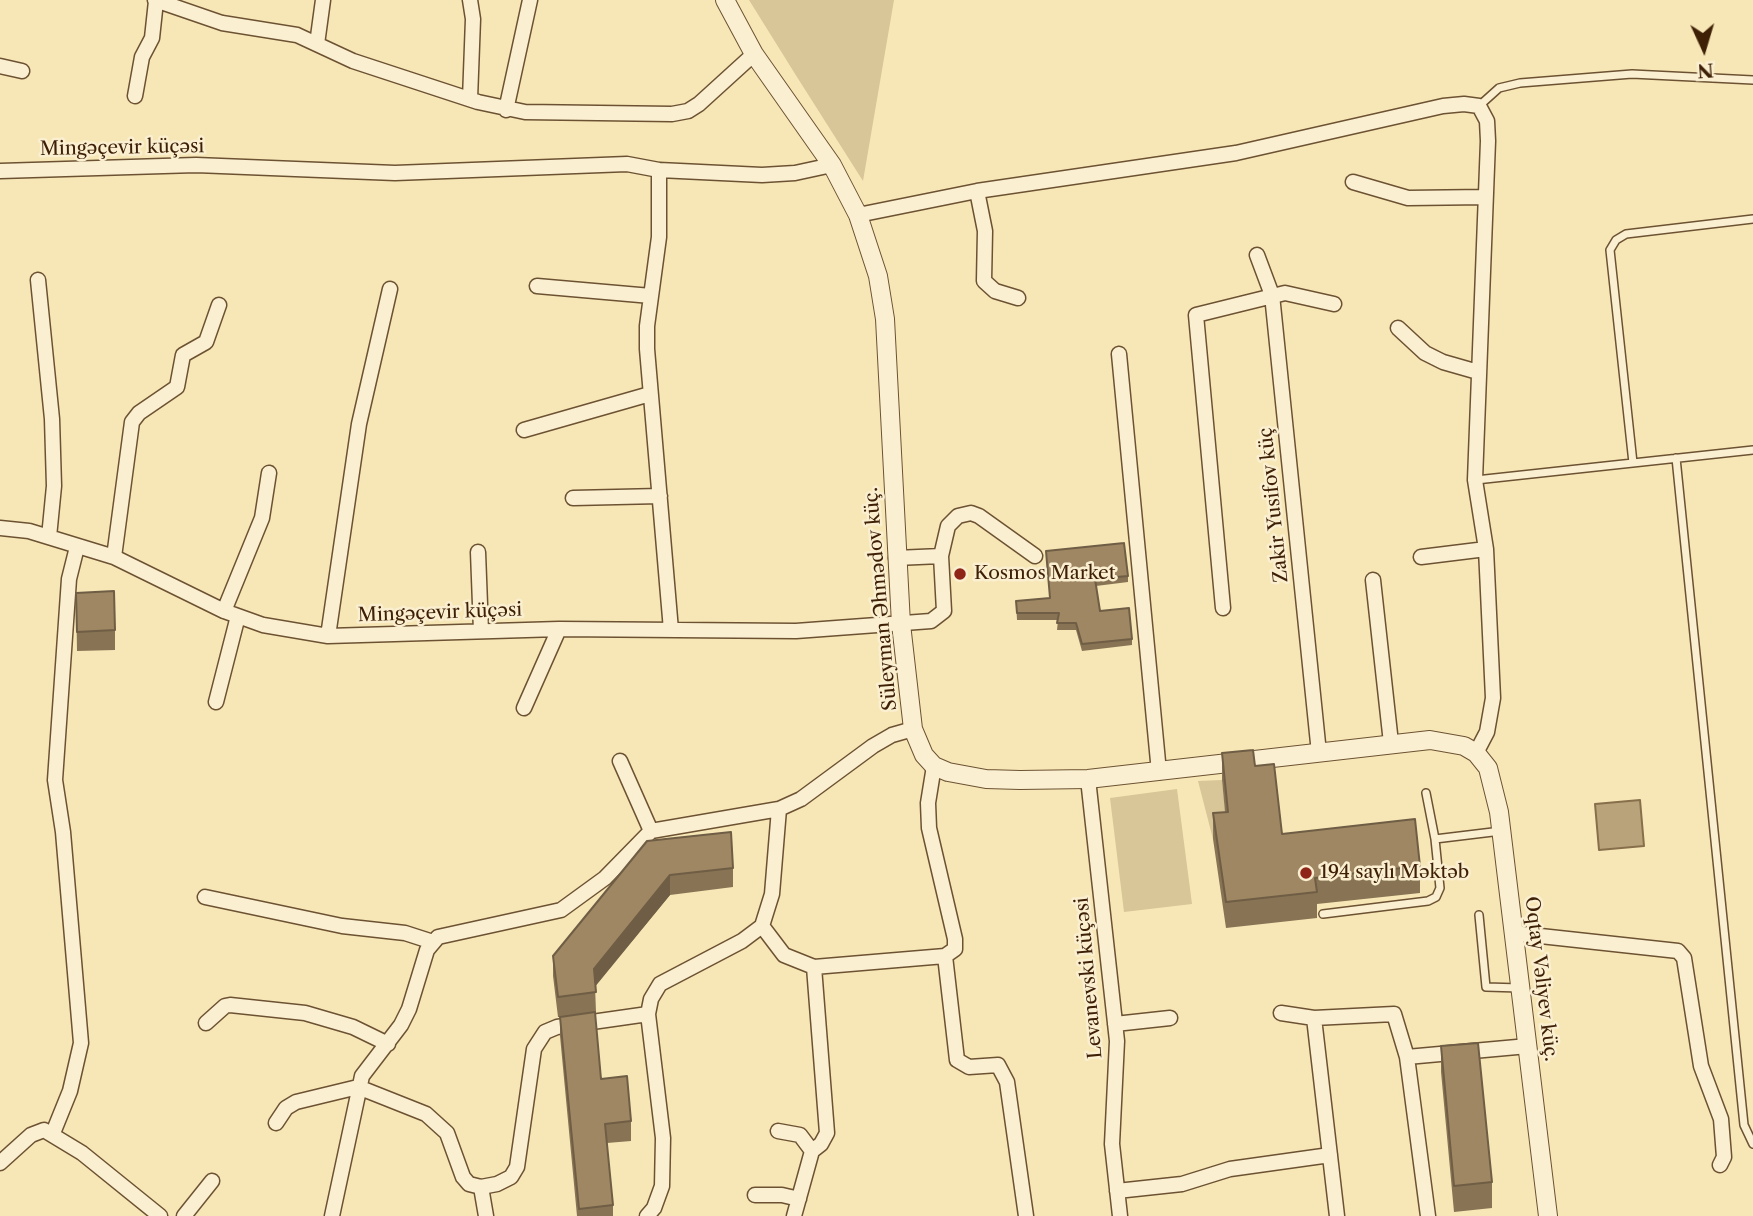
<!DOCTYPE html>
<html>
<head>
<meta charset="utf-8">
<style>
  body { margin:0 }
  #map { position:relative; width:1753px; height:1216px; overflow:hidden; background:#f7e7b6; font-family:"Libre Caslon Text",serif }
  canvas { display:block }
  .north { position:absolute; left:1669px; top:14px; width:70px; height:70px; -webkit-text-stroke:5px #faefd0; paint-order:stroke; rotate:176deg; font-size:19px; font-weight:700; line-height:28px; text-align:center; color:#3e2007 }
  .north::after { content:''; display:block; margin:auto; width:24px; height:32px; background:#3e2007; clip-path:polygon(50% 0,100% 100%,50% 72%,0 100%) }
</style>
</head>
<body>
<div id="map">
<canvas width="1753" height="1216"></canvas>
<div class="north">N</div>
</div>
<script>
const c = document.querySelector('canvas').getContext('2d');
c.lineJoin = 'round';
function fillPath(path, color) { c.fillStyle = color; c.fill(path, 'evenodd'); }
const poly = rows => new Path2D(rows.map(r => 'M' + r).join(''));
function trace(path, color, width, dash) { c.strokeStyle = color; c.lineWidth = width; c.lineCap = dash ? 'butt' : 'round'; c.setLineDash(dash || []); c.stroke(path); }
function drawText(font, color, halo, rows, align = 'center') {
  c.font = font + ' "Libre Caslon Text",serif'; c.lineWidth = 5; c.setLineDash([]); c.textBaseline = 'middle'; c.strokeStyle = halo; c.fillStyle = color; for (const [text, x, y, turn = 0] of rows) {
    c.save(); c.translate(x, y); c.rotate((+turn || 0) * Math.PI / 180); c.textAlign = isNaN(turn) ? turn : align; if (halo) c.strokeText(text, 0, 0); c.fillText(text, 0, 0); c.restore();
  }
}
const green = poly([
  [749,0,894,0,863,181,797,77],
  [1222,780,1228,838,1213,839,1198,781],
  [1177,789,1192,904,1124,912,1110,798]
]);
const water = poly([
  [1640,800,1644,846,1599,850,1595,804,1640,800]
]);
const service = poly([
  [1479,106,1499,88,1520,83,1632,74,1753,80],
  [1676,458,1744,1125,1753,1144],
  [1633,463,1610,250,1616,240,1626,234,1753,219],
  [1476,480,1753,450],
  [1435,839,1501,831],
  [1323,914,1428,901,1436,897,1440,888,1435,839,1426,793],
  [1479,915,1486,987,1520,988]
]);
const minor = poly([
  [155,0,222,23,297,35,353,61,478,102,525,112,672,114,688,111,699,104,754,54],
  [470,0,473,19,470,99],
  [317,44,323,0],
  [0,66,22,71],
  [135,96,142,57,152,38,156,1],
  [506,110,530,0],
  [659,170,659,237,647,326,647,349,671,630],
  [0,171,196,165,395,173,627,164,659,170,762,175,795,173,832,165],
  [1353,182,1408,198,1485,197],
  [977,191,985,231,984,281,995,291,1018,298],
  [858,215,977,191,1236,153,1443,106,1464,104,1479,106,1487,121,1488,141,1475,480,1486,549,1493,698,1487,732,1476,753],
  [1257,255,1272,295,1319,753],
  [38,280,52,419,54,486,49,537],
  [537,286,651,296],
  [1398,328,1425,353,1443,362,1478,372],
  [1119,354,1159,772],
  [524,430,650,394],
  [573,498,660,496],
  [0,528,29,531,114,557,224,611,263,625,328,636,559,629,796,631,931,621,944,611,941,556,948,526,958,516,971,513,979,516,1035,556],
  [478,552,481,631],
  [114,557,132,422,139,413,177,387,183,355,206,342,219,305],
  [1421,557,1486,549],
  [896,558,941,556],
  [1373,580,1391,743],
  [1223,608,1196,315,1285,293,1334,304],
  [224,611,262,518,269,473],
  [328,636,359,424,390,289],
  [216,702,238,616],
  [524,708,559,629],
  [620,761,651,831],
  [1088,779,1117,1041,1112,1144,1120,1216],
  [779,809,772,894,762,926,784,955,814,967,945,956,955,949,955,939,929,828,928,803,934,766],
  [205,897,342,926,405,933,433,942],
  [1513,933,1678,951,1684,958,1701,1066,1721,1119,1724,1157,1720,1165],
  [945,956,957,1060,969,1067,998,1065,1007,1082,1026,1216],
  [1281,1013,1314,1018,1394,1014,1407,1057,1428,1216],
  [1314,1018,1337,1216],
  [206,1023,225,1006,230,1005,305,1013,353,1027,388,1044],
  [1115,1024,1170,1018],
  [1407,1057,1528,1046],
  [276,1123,286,1108,296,1102,358,1087,426,1114,447,1133,463,1177,469,1184,481,1187,497,1184,511,1177,517,1167,534,1049,545,1032,557,1027,648,1014],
  [778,1131,800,1135,812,1151],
  [53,1133,70,1091,81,1043,63,832,55,780,69,579,77,547],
  [0,1163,31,1135,44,1130,82,1153,160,1216],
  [481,1187,486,1216],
  [1117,1191,1182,1184,1230,1169,1330,1155],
  [755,1195,782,1195,799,1199],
  [184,1216,212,1181],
  [332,1216,362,1076,401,1025,409,1009,427,950,438,937,561,910,605,878,651,831,779,809,801,799,873,746,892,735,913,729],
  [647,1216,654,1208,662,1186,663,1138,648,1014,651,999,660,984,742,941,762,926],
  [794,1216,812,1151,821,1144,827,1133,814,967]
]);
const tertiary = poly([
  [725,0,754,54,832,165,858,215,878,276,885,319,901,624,913,729,924,755,934,766,948,772,986,779,1020,780,1088,779,1430,740,1464,746,1476,753,1488,768,1499,812,1548,1216]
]);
const wall = poly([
  [1046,551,1128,576,1128,582,1096,586,1100,611,1132,639,1132,645,1082,651,1076,630,1057,630,1058,620,1017,620,1016,601,1050,598],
  [76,593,115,630,115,650,77,651],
  [1222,753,1255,766,1282,834,1420,866,1420,893,1317,904,1317,918,1226,928,1213,839,1213,813,1225,812,1222,780],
  [647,841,733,868,733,887,670,895,595,986,596,1012,595,1012,601,1079,631,1121,631,1141,607,1143,613,1205,613,1216,577,1216,560,1036,560,1017,558,1017,553,976,553,956],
  [1441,1046,1492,1182,1492,1208,1454,1212,1441,1072]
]);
const shadedWall = poly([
  [670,875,670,895,594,988,594,969]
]);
const building = poly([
  [1124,543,1128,576,1095,579,1100,611,1129,608,1132,639,1082,644,1076,623,1057,623,1059,613,1017,613,1016,601,1050,598,1046,551,1124,543],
  [114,591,115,630,77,632,76,593,114,591],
  [1253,750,1255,766,1274,764,1282,834,1415,819,1420,866,1315,878,1317,892,1226,902,1213,813,1228,812,1222,753,1253,750],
  [731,832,733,868,670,875,594,969,596,992,558,997,553,956,647,841,731,832],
  [595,1012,601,1079,627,1076,631,1121,605,1124,613,1205,579,1209,560,1017,595,1012],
  [1478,1043,1492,1182,1454,1186,1441,1046,1478,1043]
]);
const markers = [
  [960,574,7,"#8f2418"],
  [1306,873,7,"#8f2418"]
];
const streetNames = [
  ["Mingəçevir küçəsi",122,148,-1],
  ["Zakir Yusifov küç",1274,505,-96],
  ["Süleyman Əhmədov küç.",881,599,-95],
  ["Mingəçevir küçəsi",440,613,-2],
  ["Levanevski küçəsi",1089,978,-95],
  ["Oqtay Vəliyev küç.",1541,979,83]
];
const poiNames = [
  ["Kosmos Market",974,574],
  ["194 saylı Məktəb",1320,873]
];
fillPath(green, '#d8c598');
fillPath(water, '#b8a37a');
trace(water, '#876f4c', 2);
trace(service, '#6c5233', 10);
trace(minor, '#6c5233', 17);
trace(tertiary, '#6c5233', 20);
trace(service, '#faefd0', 7);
trace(minor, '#faefd0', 14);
trace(tertiary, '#faefd0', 18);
fillPath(wall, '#887454');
fillPath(shadedWall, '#6f5e45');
fillPath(building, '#9e8762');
trace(building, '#6f5e45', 2);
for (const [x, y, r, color] of markers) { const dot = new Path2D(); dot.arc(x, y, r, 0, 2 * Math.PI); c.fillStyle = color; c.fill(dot); trace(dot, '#faefd0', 2.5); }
drawText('19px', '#3e2007', '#faefd0', streetNames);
drawText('19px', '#3e2007', '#faefd0', poiNames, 'left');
</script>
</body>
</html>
